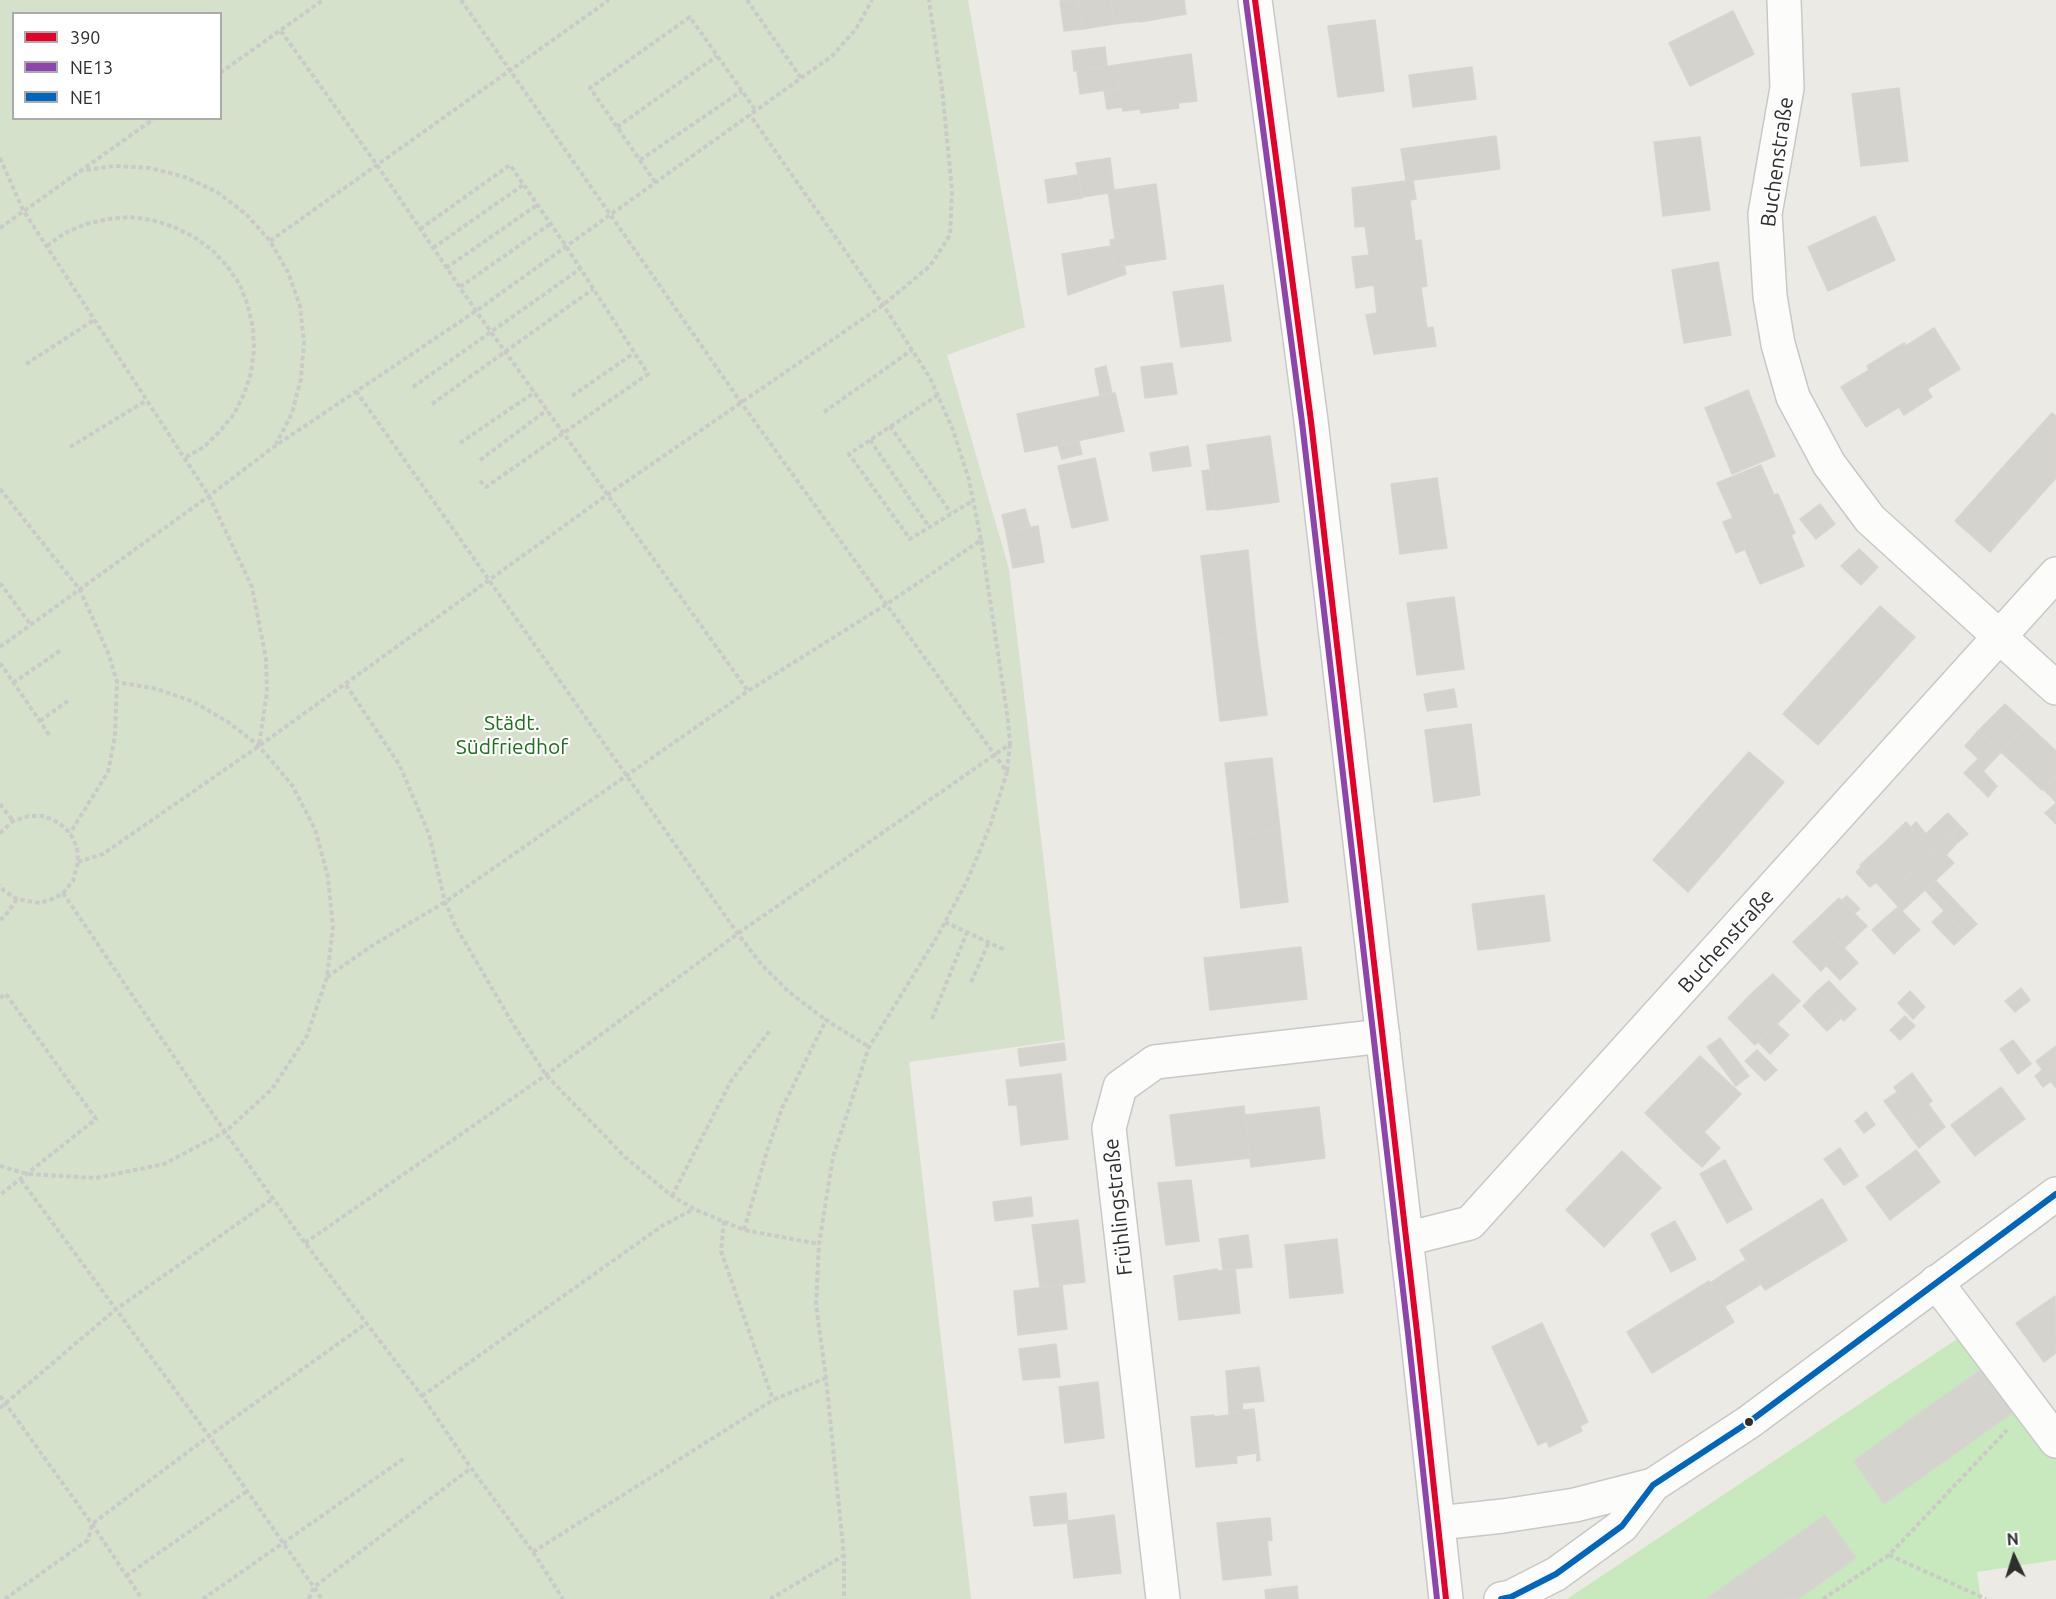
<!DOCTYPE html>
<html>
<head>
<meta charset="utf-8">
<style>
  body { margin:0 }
  #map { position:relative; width:2056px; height:1599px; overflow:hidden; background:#eceae4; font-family:Ubuntu,sans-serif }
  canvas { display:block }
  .legend { position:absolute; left:12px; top:12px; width:210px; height:108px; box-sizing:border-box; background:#fff; border:2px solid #ababab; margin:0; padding:8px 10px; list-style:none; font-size:18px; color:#2e2e2e }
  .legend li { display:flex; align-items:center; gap:12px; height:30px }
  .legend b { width:30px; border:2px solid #ababab }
  .north { position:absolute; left:1984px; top:1527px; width:60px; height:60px; -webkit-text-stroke:4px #fff; paint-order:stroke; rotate:356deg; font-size:16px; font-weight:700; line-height:24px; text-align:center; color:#2e2e2e }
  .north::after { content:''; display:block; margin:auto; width:21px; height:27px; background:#2e2e2e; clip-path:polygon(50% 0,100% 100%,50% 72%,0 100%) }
</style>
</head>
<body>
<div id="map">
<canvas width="2056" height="1599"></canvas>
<ul class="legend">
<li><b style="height:8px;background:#e4002b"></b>390</li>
<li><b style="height:8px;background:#8e44ad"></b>NE13</li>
<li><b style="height:8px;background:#0065bd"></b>NE1</li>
</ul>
<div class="north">N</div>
</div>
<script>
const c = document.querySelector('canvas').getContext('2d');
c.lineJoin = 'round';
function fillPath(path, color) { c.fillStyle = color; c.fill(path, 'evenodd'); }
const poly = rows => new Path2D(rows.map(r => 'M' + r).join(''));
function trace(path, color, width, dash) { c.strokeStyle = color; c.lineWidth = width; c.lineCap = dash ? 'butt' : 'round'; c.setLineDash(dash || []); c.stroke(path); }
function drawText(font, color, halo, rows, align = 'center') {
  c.font = font + ' Ubuntu,sans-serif'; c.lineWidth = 4.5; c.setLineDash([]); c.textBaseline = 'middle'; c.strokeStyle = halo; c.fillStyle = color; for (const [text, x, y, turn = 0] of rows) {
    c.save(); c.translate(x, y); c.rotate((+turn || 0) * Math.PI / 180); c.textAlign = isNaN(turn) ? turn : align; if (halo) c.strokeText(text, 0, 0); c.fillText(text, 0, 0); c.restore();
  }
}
const green = poly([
  [1966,1333,2056,1459,2056,1560,1977,1572,1981,1599,1567,1599]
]);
const cemetery = poly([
  [0,0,968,0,1025,327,947,355,1009,569,1065,1040,909,1062,971,1599,0,1599],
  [14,14,220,14,220,118,14,118]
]);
const building = poly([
  [1078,0,1083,29,1064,31,1060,1,1078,0],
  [1078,0,1111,0,1114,24,1083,29,1078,0],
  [1111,0,1184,0,1186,14,1140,22,1140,21,1114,24,1111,0],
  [1733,11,1754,54,1690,86,1669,43,1733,11],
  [1375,20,1384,91,1338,97,1328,26,1375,20],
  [1105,47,1107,66,1074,71,1072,51,1105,47],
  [1191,54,1197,101,1178,103,1179,108,1141,113,1140,109,1123,111,1122,107,1107,109,1104,91,1119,88,1116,65,1191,54],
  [1116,65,1119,88,1080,94,1077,71,1116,65],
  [1472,67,1476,99,1413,107,1409,75,1472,67],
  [1899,88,1908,161,1861,166,1852,94,1899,88],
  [1496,136,1500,169,1406,181,1401,149,1496,136],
  [1700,137,1710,210,1663,216,1654,142,1700,137],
  [1110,158,1114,190,1108,191,1109,193,1082,197,1076,163,1110,158],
  [1077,175,1079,175,1082,198,1048,203,1045,180,1077,175],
  [1413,180,1416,199,1410,200,1415,241,1421,240,1427,286,1421,287,1427,328,1433,327,1436,346,1374,354,1366,315,1377,313,1374,285,1356,288,1352,257,1369,255,1365,226,1355,227,1352,188,1413,180],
  [1156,184,1166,259,1114,267,1110,240,1115,239,1108,191,1156,184],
  [1875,216,1895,260,1828,291,1808,247,1875,216],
  [1111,246,1114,267,1124,265,1126,274,1068,295,1062,254,1111,246],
  [1718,262,1731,335,1684,343,1672,270,1718,262],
  [1223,285,1231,341,1181,347,1173,292,1223,285],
  [1934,328,1960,369,1927,389,1932,397,1904,415,1899,407,1866,427,1841,387,1869,370,1867,366,1904,343,1906,346,1934,328],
  [1172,363,1177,394,1145,398,1141,367,1172,363],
  [1106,366,1112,393,1100,396,1095,369,1106,366],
  [1748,390,1775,456,1732,474,1705,408,1748,390],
  [1115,393,1124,431,1025,452,1017,414,1115,393],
  [2052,413,2056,416,2056,478,2038,498,2003,467,2052,413],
  [1270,436,1279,502,1216,510,1207,445,1270,436],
  [1079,442,1082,454,1062,459,1058,446,1079,442],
  [1188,446,1191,466,1153,471,1150,453,1188,446],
  [1095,458,1108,520,1072,528,1058,466,1095,458],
  [1761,465,1774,495,1778,494,1795,533,1791,535,1804,566,1760,584,1745,549,1736,553,1723,522,1733,518,1717,483,1761,465],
  [2003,467,2038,498,1990,552,1955,521,2003,467],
  [1210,470,1216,509,1207,510,1202,471,1210,470],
  [1437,478,1447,548,1400,554,1391,484,1437,478],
  [1820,504,1835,524,1816,539,1800,519,1820,504],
  [1025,509,1030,527,1006,532,1002,515,1025,509],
  [1038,526,1044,562,1013,568,1006,532,1038,526],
  [1859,549,1878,567,1861,585,1841,566,1859,549],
  [1248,550,1256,633,1211,640,1201,556,1248,550],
  [1454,597,1464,669,1417,675,1407,603,1454,597],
  [1880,606,1915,637,1867,691,1832,659,1880,606],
  [1256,633,1267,715,1220,721,1211,640,1256,633],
  [1832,659,1867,691,1818,745,1783,714,1832,659],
  [1454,689,1457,707,1427,711,1424,694,1454,689],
  [2005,704,2027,724,2001,752,1978,731,2005,704],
  [1471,724,1480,795,1434,802,1425,730,1471,724],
  [2027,724,2056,751,2056,776,2042,790,2001,752,2027,724],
  [1978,731,2001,752,1987,767,1965,746,1978,731],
  [1749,752,1784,782,1736,837,1701,806,1749,752],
  [1272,758,1280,830,1233,835,1225,763,1272,758],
  [1978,759,1987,767,1983,771,1997,786,1988,797,1964,773,1978,759],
  [2056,776,2056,802,2043,789,2056,776],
  [2056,803,2056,824,2045,813,2056,803],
  [1701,806,1736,837,1688,892,1653,860,1701,806],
  [1948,813,1960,826,1950,837,1937,823,1948,813],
  [1906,822,1933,852,1910,874,1882,845,1906,822],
  [1916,822,1926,834,1921,839,1910,828,1916,822],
  [1937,823,1957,843,1946,855,1938,847,1933,852,1921,839,1937,823],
  [1960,826,1968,834,1957,843,1950,837,1960,826],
  [1280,830,1288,902,1241,908,1233,835,1280,830],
  [1882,845,1910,874,1887,894,1860,865,1882,845],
  [1938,847,1954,863,1925,890,1910,874,1938,847],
  [1861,867,1876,882,1870,887,1856,872,1861,867],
  [1910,874,1925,890,1902,911,1887,894,1910,874],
  [1935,880,1977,924,1966,934,1925,890,1935,880],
  [1544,895,1550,941,1478,950,1472,904,1544,895],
  [1847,896,1860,909,1855,913,1842,900,1847,896],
  [1839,898,1867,926,1844,948,1817,919,1839,898],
  [1898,907,1920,930,1906,942,1884,919,1898,907],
  [1944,911,1966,934,1954,945,1932,922,1944,911],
  [1817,919,1858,963,1840,980,1826,965,1821,971,1793,942,1817,919],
  [1884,919,1906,942,1894,954,1872,930,1884,919],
  [1301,947,1307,999,1210,1010,1204,958,1301,947],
  [1773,974,1800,1001,1777,1024,1750,995,1773,974],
  [1829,981,1848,1001,1836,1013,1816,992,1829,981],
  [2021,988,2030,1000,2015,1012,2005,1001,2021,988],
  [1910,991,1925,1007,1913,1019,1898,1003,1910,991],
  [1816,992,1836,1013,1822,1026,1803,1006,1816,992],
  [1750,995,1777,1024,1755,1045,1728,1018,1750,995],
  [1848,1001,1856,1009,1844,1021,1836,1013,1848,1001],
  [1836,1013,1841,1018,1827,1031,1822,1026,1836,1013],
  [1905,1016,1915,1026,1900,1040,1890,1030,1905,1016],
  [1777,1024,1789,1035,1770,1054,1758,1042,1777,1024],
  [1720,1038,1749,1076,1736,1086,1707,1047,1720,1038],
  [2013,1040,2031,1064,2018,1074,2000,1049,2013,1040],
  [1064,1043,1066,1060,1020,1066,1018,1049,1064,1043],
  [2056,1046,2056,1088,2036,1061,2056,1046],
  [1757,1050,1777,1070,1765,1081,1745,1061,1757,1050],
  [1700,1056,1741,1094,1685,1152,1645,1113,1700,1056],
  [2042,1070,2051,1081,2043,1087,2035,1076,2042,1070],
  [1912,1073,1922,1087,1904,1101,1894,1087,1912,1073],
  [1061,1074,1068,1139,1021,1145,1017,1105,1009,1105,1006,1080,1061,1074],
  [1922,1087,1932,1101,1915,1115,1904,1101,1922,1087],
  [2001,1087,2025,1119,2000,1137,1976,1106,2001,1087],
  [1897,1092,1915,1115,1902,1125,1884,1101,1897,1092],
  [1928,1104,1945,1127,1932,1137,1915,1115,1928,1104],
  [1244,1106,1250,1158,1176,1166,1170,1115,1244,1106],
  [1976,1106,2000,1137,1975,1156,1951,1125,1976,1106],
  [1319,1107,1325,1158,1251,1167,1245,1115,1319,1107],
  [1866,1112,1875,1125,1864,1133,1855,1121,1866,1112],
  [1915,1115,1932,1137,1919,1148,1902,1125,1915,1115],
  [1704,1132,1720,1148,1702,1167,1685,1152,1704,1132],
  [1840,1148,1858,1176,1844,1185,1824,1159,1840,1148],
  [1916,1150,1940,1182,1915,1201,1891,1169,1916,1150],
  [1622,1151,1661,1188,1604,1247,1566,1210,1622,1151],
  [1725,1160,1745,1197,1720,1210,1700,1174,1725,1160],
  [1891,1169,1915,1201,1890,1220,1866,1187,1891,1169],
  [1191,1180,1199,1241,1166,1245,1158,1183,1191,1180],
  [1031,1197,1033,1216,995,1221,993,1202,1031,1197],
  [1745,1197,1752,1209,1727,1223,1720,1210,1745,1197],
  [1822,1199,1847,1240,1765,1290,1740,1250,1822,1199],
  [1078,1220,1085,1282,1040,1287,1032,1225,1078,1220],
  [1675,1221,1689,1246,1664,1259,1651,1234,1675,1221],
  [1248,1235,1252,1267,1223,1270,1219,1239,1248,1235],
  [1337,1239,1343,1293,1290,1298,1285,1245,1337,1239],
  [1689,1246,1696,1259,1671,1272,1664,1259,1689,1246],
  [1746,1260,1761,1284,1737,1299,1722,1275,1746,1260],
  [1217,1269,1218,1271,1235,1269,1240,1313,1179,1320,1174,1276,1217,1269],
  [1722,1275,1737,1299,1725,1306,1710,1283,1722,1275],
  [1709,1281,1734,1322,1652,1373,1627,1332,1709,1281],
  [1062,1285,1067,1329,1018,1335,1014,1291,1062,1285],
  [2055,1296,2056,1353,2044,1362,2016,1323,2055,1296],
  [1542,1323,1588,1422,1580,1426,1582,1431,1549,1447,1547,1441,1538,1445,1492,1347,1542,1323],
  [1056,1344,1060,1377,1023,1380,1019,1349,1056,1344],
  [1259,1367,1264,1401,1242,1403,1243,1411,1229,1412,1226,1371,1259,1367],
  [1982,1369,2013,1412,1949,1458,1918,1414,1982,1369],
  [1098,1382,1104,1438,1065,1443,1059,1387,1098,1382],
  [1254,1409,1260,1460,1257,1461,1257,1453,1236,1456,1237,1463,1196,1467,1191,1417,1214,1415,1214,1417,1229,1415,1229,1412,1254,1409],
  [1918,1414,1949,1458,1884,1504,1854,1461,1918,1414],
  [1066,1493,1068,1523,1034,1526,1030,1497,1066,1493],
  [1114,1515,1121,1573,1074,1578,1067,1521,1114,1515],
  [1825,1515,1856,1558,1798,1599,1787,1599,1760,1561,1825,1515],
  [1270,1518,1272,1540,1267,1541,1271,1575,1223,1580,1217,1523,1270,1518],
  [1760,1561,1787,1599,1706,1599,1760,1561],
  [1297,1586,1298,1599,1266,1599,1265,1590,1297,1586]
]);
const path = poly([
  [461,0,742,404,1007,772,990,826,967,881,937,937,869,1047,833,1157,819,1244,816,1305,826,1378,844,1556,844,1599],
  [747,0,801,78],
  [281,31,377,165,476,311,748,691],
  [220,73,323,0],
  [617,127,717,56],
  [0,158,23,210,209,496,252,587,266,659,267,692,259,745],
  [640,160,742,91],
  [79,171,114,166,150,168,185,177,217,192,246,214,270,241,288,272,300,306,304,342,301,379,292,413,276,444],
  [655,182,590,88,690,17,756,111],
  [0,228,155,118],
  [420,229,510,165,566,246,648,374,486,487,479,480],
  [270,241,609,0],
  [47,246,65,233,86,224,108,219,130,217,152,220,174,227,194,237,212,250,227,266,240,285,248,306,253,328,254,350,251,373,244,394,234,414,220,431,204,447,184,458],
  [433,248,523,185],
  [446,268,537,205],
  [460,287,550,224],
  [26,364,94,320],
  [413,387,580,269],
  [356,391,738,934,761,964,789,992,826,1020],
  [938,395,849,454,910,539,974,500],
  [572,396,634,353],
  [432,404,593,289],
  [824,412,912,350],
  [890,426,951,513],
  [870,440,929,527],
  [460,443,535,392],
  [70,447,147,400],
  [480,460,547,410],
  [0,489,80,590,109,655,117,682,115,736,108,772,70,833],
  [0,583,31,625],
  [0,647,209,496,275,446,476,311,832,56,856,29,872,0],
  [0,663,50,736],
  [13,683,61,650],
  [346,685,399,764,429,834,445,902,456,927,513,1024,546,1075,625,1157,672,1196,694,1209,744,1230,819,1244],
  [40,721,69,700],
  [1007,771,1010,744],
  [0,804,13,821],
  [0,833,13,821,29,816,44,816,59,823,70,833,77,847,78,862,73,881,63,893,55,898,40,903,17,899,4,891,0,885],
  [78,862,103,854,259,746,607,495,883,305,930,266,950,235,952,191,942,88,929,0],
  [63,893,225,1132,305,1243,422,1396,471,1468,533,1552,563,1599],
  [0,920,5,916,17,899],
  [945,922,1005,950],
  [327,977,370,947,445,902,748,691,887,604,981,540,969,480,953,430,930,378,883,305,750,115],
  [971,982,989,942],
  [0,998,6,994,96,1119,0,1195],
  [932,1019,967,932],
  [0,1166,27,1174,96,1178,164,1164,225,1132,272,1089,307,1036,327,977,333,927,328,877,315,829,292,785,259,746,228,722,194,702,157,689,117,682],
  [21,1180,209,1436,322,1599],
  [672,1196,731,1081,771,1029],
  [724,1221,721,1251,773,1400],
  [744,1230,767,1151,782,1108,826,1020,869,1047],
  [305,1243,546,1075,740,932,1010,744,1008,720,981,540],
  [0,1396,92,1524,142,1599],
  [422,1396,662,1226,694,1209],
  [0,1408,115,1310,274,1198],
  [533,1552,773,1400,826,1378],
  [1889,1555,1986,1599],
  [126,1576,247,1491],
  [5,1599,88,1540,92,1524,209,1436,367,1323],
  [203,1599,406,1457],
  [309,1599,314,1587,471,1468],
  [770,1599,843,1556],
  [1823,1599,1889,1555,2007,1430]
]);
const minor = poly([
  [1784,0,1787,88,1765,214,1770,296,1778,344,1793,397,1829,464,1870,519,2056,688],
  [1406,1239,1470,1223,2056,574],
  [1936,1282,2056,1441],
  [1163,1599,1109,1128,1120,1087,1155,1062,1383,1036]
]);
const tertiary = poly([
  [1255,0,1311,421,1417,1332,1446,1599],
  [1438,1523,1503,1516,1575,1505,1653,1485],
  [1501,1599,1511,1597,1556,1574,1622,1526,1653,1485,1749,1422,2056,1194]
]);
const bus1 = poly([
  [1255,0,1311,421,1417,1332,1446,1599]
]);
const bus2 = poly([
  [1246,1,1302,422,1408,1333,1437,1599]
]);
const bus3 = poly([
  [1501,1599,1511,1597,1556,1574,1622,1526,1653,1485,1749,1422,2056,1194]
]);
const markers = [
  [1749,1422,5,"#2e2e2e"]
];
const streetNames = [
  ["Buchenstraße",1777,162,-82],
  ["Buchenstraße",1726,941,-48],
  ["Frühlingstraße",1118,1207,-96]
];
const parkNames = [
  ["Städt.",512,723],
  ["Südfriedhof",512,747]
];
fillPath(green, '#c8e8bd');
fillPath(cemetery, '#d5e1cb');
fillPath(building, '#d5d3ce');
trace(building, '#d7d5d0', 1.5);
trace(minor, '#c9c8c9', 36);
trace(tertiary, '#c9c8c9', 36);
trace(path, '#cacac9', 4, [4.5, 3]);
trace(minor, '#fcfcfb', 33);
trace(tertiary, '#fcfcfb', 33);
trace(bus1, '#e4002b', 6);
trace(bus2, '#8e44ad', 6);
trace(bus3, '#0065bd', 6);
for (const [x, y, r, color] of markers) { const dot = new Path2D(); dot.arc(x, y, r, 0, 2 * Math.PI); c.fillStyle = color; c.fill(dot); trace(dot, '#fff', 2); }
drawText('21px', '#2e2e2e', '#fff', streetNames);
drawText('21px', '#1e6e1a', '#fff', parkNames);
</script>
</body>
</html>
